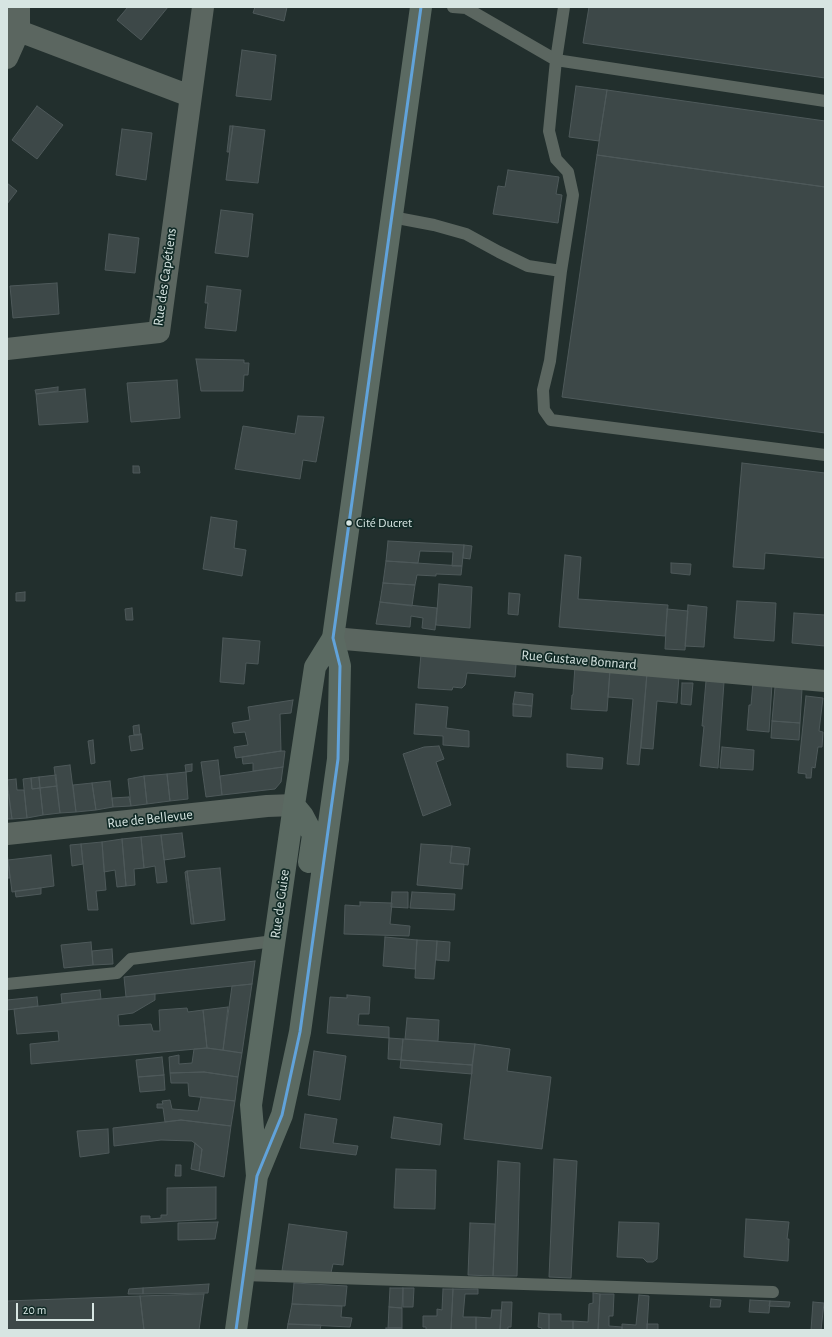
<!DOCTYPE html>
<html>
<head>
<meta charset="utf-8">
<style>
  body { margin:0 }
  #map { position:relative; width:832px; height:1337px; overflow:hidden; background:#222f2d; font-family:"Alegreya Sans",sans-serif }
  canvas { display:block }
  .frame { position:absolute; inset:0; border:8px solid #d7e5e2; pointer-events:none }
  .scale { position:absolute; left:16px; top:1303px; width:78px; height:18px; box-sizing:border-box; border:2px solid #d7e5e2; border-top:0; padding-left:5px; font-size:12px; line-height:14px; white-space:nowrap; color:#d7e5e2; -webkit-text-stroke:3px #122b27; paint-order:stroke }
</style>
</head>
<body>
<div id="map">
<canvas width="832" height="1337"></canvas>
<div class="frame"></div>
<div class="scale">20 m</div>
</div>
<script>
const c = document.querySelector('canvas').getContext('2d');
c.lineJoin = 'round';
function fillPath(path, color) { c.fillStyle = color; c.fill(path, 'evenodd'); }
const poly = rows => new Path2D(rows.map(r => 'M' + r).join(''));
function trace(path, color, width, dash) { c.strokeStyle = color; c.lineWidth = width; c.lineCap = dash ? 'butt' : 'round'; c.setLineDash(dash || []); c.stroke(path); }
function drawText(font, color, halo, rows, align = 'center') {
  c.font = font + ' "Alegreya Sans",sans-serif'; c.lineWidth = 3.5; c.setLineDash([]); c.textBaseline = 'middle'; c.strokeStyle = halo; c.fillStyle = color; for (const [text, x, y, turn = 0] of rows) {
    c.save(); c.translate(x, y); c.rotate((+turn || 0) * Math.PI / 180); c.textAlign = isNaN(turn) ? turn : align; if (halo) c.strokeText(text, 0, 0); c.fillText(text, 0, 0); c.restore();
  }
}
const building = poly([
  [128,7,168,7,141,40,117,20,128,7],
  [255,7,287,7,284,21,253,13,255,7],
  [589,7,825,7,825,78,583,43,589,7],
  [242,50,276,55,271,100,236,96,242,50],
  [576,86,607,90,599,141,569,137,576,86],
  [607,90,825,121,825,187,597,155,607,90],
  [37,106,63,125,37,159,12,140,37,106],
  [230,126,233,126,229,152,227,152,230,126],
  [233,126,265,130,258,183,226,180,233,126],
  [122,129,152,133,146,180,116,175,122,129],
  [597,155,825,187,825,433,562,397,597,155],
  [508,170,559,177,556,194,562,195,558,223,493,214,498,186,505,187,508,170],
  [7,183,17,191,7,204,7,183],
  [221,210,253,214,248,257,215,253,221,210],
  [109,234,139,238,135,273,105,270,109,234],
  [57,283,59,314,13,318,10,286,57,283],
  [207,286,241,290,236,331,205,328,208,303,205,303,207,286],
  [196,359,244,360,244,363,249,363,248,375,244,375,243,391,201,391,196,359],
  [177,380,180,418,131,422,127,383,177,380],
  [58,387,58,391,36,394,35,390,58,387],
  [85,389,88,422,39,425,36,394,85,389],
  [298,416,324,417,316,462,303,460,300,479,235,469,243,426,295,434,298,416],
  [742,463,825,473,825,558,765,553,764,569,733,567,742,463],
  [133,466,139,466,140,473,133,473,133,466],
  [211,517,237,521,234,548,246,550,242,576,203,569,211,517],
  [388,541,464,545,462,566,452,566,453,552,420,551,418,563,386,561,388,541],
  [464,545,472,546,470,559,463,558,464,545],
  [565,555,581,557,578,599,668,605,665,636,559,627,565,555],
  [386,561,462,566,461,575,436,574,436,576,417,575,415,585,383,583,386,561],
  [671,563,691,564,690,575,671,573,671,563],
  [383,583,415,585,412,606,380,602,383,583],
  [439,584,472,587,470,628,436,625,439,584],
  [25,592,25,601,16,601,16,593,25,592],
  [509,593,520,594,518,615,508,614,509,593],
  [737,601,776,603,774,641,734,638,737,601],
  [380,602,437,608,435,630,422,628,423,618,411,616,410,627,376,624,380,602],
  [688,605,707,607,704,647,685,646,688,605],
  [132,608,133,620,126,620,125,609,132,608],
  [667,609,688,611,685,650,665,649,667,609],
  [794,613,825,615,825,646,792,643,794,613],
  [223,638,260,641,258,664,246,663,244,684,220,682,223,638],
  [421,654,512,661,516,665,515,677,467,673,465,685,462,688,453,687,452,690,418,688,421,654],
  [575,666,610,670,607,711,571,709,572,695,573,695,575,666],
  [610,670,647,673,639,765,627,764,633,699,608,697,610,670],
  [647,673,679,676,677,703,657,701,653,749,641,748,647,673],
  [706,681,724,682,718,768,700,766,704,726,702,726,706,681],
  [753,682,772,684,769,732,747,730,749,705,751,705,753,682],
  [682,683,693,683,691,705,681,704,682,683],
  [775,687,802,689,800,723,772,721,775,687],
  [515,692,533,694,532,706,513,704,515,692],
  [806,696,823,698,819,731,823,732,822,747,818,747,815,768,812,767,811,778,806,778,806,774,798,773,806,696],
  [293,700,291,713,280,714,281,751,236,758,234,747,248,745,245,732,234,733,232,723,250,720,248,707,293,700],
  [416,704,448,707,446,728,469,731,469,747,443,745,443,736,414,734,416,704],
  [513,704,532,706,531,717,513,716,513,704],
  [772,721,800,723,799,740,771,738,772,721],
  [139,725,140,735,134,735,133,726,139,725],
  [141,734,143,749,131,751,129,736,141,734],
  [93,740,95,763,91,764,88,741,93,740],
  [439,746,444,759,436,762,451,805,423,816,403,754,424,747,439,746],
  [722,747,754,750,753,770,720,768,722,747],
  [281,751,285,751,283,767,253,771,253,763,243,764,242,757,281,751],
  [567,754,603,758,602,769,567,767,567,754],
  [218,760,222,795,206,797,201,762,218,760],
  [192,764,192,771,186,772,185,765,192,764],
  [70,765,76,812,60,813,54,767,70,765],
  [283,767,281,782,275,789,222,795,220,776,283,767],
  [186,772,188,799,170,801,167,774,186,772],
  [167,774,170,801,147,804,144,776,167,774],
  [56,775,57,786,40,788,39,777,56,775],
  [144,776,147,804,131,806,128,779,144,776],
  [39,777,40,788,32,789,31,778,39,777],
  [31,778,32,789,40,788,43,815,27,818,23,779,31,778],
  [16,779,17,790,24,790,27,818,12,819,7,780,16,779],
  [110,781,113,807,96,810,92,783,110,781],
  [92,783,96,810,76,812,73,785,92,783],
  [57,786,60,813,43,815,40,788,57,786],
  [7,791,8,791,12,819,7,819,7,791],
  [129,797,131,806,113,807,112,798,129,797],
  [182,833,185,857,164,860,161,835,182,833],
  [161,835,167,882,157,883,155,866,144,868,141,837,161,835],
  [141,837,144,868,134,869,135,885,126,886,122,839,141,837],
  [122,839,126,886,117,887,115,870,104,872,102,842,122,839],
  [102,842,106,890,96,891,98,910,88,910,81,844,102,842],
  [81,844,83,864,72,866,70,845,81,844],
  [421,844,452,846,450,863,464,864,462,889,417,885,421,844],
  [452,846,470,848,468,865,450,863,452,846],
  [7,852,10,878,7,878,7,852],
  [51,855,54,886,12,892,8,860,51,855],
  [220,868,225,920,194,924,187,871,220,868],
  [187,871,194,924,191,924,185,872,187,871],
  [41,888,41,894,16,897,15,891,41,888],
  [392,892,408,892,408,908,391,907,392,892],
  [412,892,455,894,454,910,410,908,412,892],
  [360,902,392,903,390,924,410,926,409,936,344,934,345,905,360,906,360,902],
  [385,937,417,940,415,969,383,966,385,937],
  [417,940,437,941,434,979,415,978,417,940],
  [437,941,450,942,449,961,436,960,437,941],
  [91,942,93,965,64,968,61,945,91,942],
  [112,949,113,964,93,965,92,951,112,949],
  [255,961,252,984,126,997,124,977,255,961],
  [252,984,242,1053,223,1050,232,986,252,984],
  [100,990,101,999,62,1003,61,994,100,990],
  [155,994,155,1000,133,1013,118,1015,119,1026,151,1024,153,1031,160,1031,159,1010,187,1008,188,1012,203,1010,207,1048,31,1064,30,1044,59,1041,58,1031,17,1034,14,1009,101,999,155,994],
  [347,995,370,997,369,1014,359,1014,358,1025,389,1027,389,1038,327,1033,330,997,347,998,347,995],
  [37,997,38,1006,7,1010,7,1000,37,997],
  [228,1007,223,1050,207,1048,203,1010,228,1007],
  [407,1018,439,1020,438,1041,405,1039,407,1018],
  [389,1038,403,1039,401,1060,388,1059,389,1038],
  [403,1039,475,1044,472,1065,401,1060,403,1039],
  [475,1044,510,1049,507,1071,551,1077,542,1149,464,1139,475,1044],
  [207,1048,242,1053,238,1077,204,1072,170,1073,169,1057,179,1055,179,1064,192,1063,194,1049,207,1048],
  [314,1051,346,1056,340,1100,308,1095,314,1051],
  [162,1057,164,1075,138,1077,136,1060,162,1057],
  [401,1060,472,1065,472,1074,400,1068,401,1060],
  [204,1072,238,1077,235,1101,189,1096,188,1083,171,1083,170,1073,204,1072],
  [164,1075,165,1090,140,1092,138,1077,164,1075],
  [201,1097,235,1101,231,1126,181,1120,165,1122,163,1108,157,1108,157,1104,163,1104,162,1101,170,1100,172,1109,198,1111,201,1097],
  [305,1114,337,1119,333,1143,358,1146,356,1155,300,1148,305,1114],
  [394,1117,442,1124,440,1145,391,1138,394,1117],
  [181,1120,231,1126,224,1177,199,1171,202,1149,192,1141,161,1140,114,1146,113,1128,181,1120],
  [108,1129,109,1153,80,1157,77,1131,108,1129],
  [195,1143,202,1149,199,1171,191,1169,195,1143],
  [554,1159,577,1161,571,1278,549,1277,554,1159],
  [498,1161,520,1163,517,1276,493,1276,498,1161],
  [176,1165,181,1165,181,1176,175,1176,176,1165],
  [396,1169,436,1170,435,1209,394,1208,396,1169],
  [216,1187,216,1219,141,1223,141,1216,150,1216,150,1219,161,1218,161,1215,167,1215,167,1188,216,1187],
  [746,1219,789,1222,787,1239,789,1239,788,1261,744,1257,746,1219],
  [218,1222,215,1239,178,1240,178,1223,218,1222],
  [619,1222,659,1223,657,1259,653,1262,647,1262,643,1258,617,1257,619,1222],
  [470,1223,495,1224,493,1276,468,1275,470,1223],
  [289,1224,347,1232,343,1265,333,1264,330,1277,282,1271,289,1224],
  [294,1283,347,1286,345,1306,292,1304,294,1283],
  [209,1284,208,1293,143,1294,143,1288,209,1284],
  [143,1288,143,1294,128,1294,129,1289,143,1288],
  [390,1288,403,1288,402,1308,389,1307,390,1288],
  [403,1288,414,1288,413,1307,403,1307,403,1288],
  [443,1289,453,1289,451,1330,426,1330,426,1327,423,1327,423,1316,437,1316,437,1309,442,1310,443,1289],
  [453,1289,478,1289,478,1294,465,1294,463,1317,476,1317,476,1330,451,1330,453,1289],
  [593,1293,600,1294,598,1330,573,1330,573,1321,588,1322,589,1304,593,1303,593,1293],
  [204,1294,199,1330,144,1330,140,1296,204,1294],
  [600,1294,614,1294,613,1316,609,1316,609,1326,622,1327,622,1330,598,1330,600,1294],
  [639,1295,649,1296,647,1330,622,1330,622,1324,636,1325,639,1295],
  [140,1296,144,1330,7,1330,7,1301,140,1296],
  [711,1299,721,1300,720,1307,710,1307,711,1299],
  [750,1300,770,1301,769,1313,749,1312,750,1300],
  [770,1301,790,1302,789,1307,769,1306,770,1301],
  [502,1302,512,1302,511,1327,508,1327,508,1330,500,1330,502,1302],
  [813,1302,824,1303,821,1330,811,1330,813,1302],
  [292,1304,342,1306,341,1317,352,1318,350,1327,288,1324,292,1304],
  [389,1307,402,1308,402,1328,388,1328,389,1307],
  [492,1310,501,1310,500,1330,476,1330,476,1317,491,1318,492,1310],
  [539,1313,549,1314,549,1330,541,1330,542,1328,538,1327,539,1313],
  [549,1314,561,1314,561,1321,573,1321,573,1330,549,1330,549,1314],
  [288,1324,321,1325,320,1330,287,1330,288,1324],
  [647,1324,658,1324,658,1330,647,1330,647,1324],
  [386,1328,402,1328,402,1330,386,1330,386,1328]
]);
const lane = poly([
  [453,7,466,8,556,60,825,101],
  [564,7,556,60,549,131,556,159,568,172,573,195,561,271,550,361,543,390,544,410,551,420,825,455],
  [392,217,434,225,466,234,499,252,528,266,561,271],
  [7,984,117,973,131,959,274,941],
  [243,1275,773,1292]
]);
const street = poly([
  [19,31,190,96],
  [7,58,19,31,19,7],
  [7,349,159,332,203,7],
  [333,638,825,681],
  [7,834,267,806,294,805]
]);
const secondary = poly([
  [294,805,303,816,313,835,309,862],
  [257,1176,282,1115,300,1032,338,759,340,666,333,638,421,7],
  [236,1330,257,1176,251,1105,294,805,315,667,333,638]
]);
const bus1 = poly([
  [236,1330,257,1176,282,1115,300,1032,338,759,340,666,333,638,421,7]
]);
const markers = [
  [349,523,3.5,"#d7e5e2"]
];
const busNames = [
  ["Cité Ducret",356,523]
];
const streetNames = [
  ["Rue des Capétiens",165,277,-82],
  ["Rue Gustave Bonnard",579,660,5],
  ["Rue de Bellevue",150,819,-6],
  ["Rue de Guise",280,904,-82]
];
fillPath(building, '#3d4848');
trace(building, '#4e595a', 1);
trace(lane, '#5b6660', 12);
trace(street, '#5b6660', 22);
trace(secondary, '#5b6a62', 22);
trace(bus1, '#61a3db', 3);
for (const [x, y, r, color] of markers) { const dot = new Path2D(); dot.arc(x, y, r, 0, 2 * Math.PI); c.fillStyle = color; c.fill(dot); trace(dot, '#122b27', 1.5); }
drawText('13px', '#d7e5e2', '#122b27', busNames, 'left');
drawText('14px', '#d7e5e2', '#122b27', streetNames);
</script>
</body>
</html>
